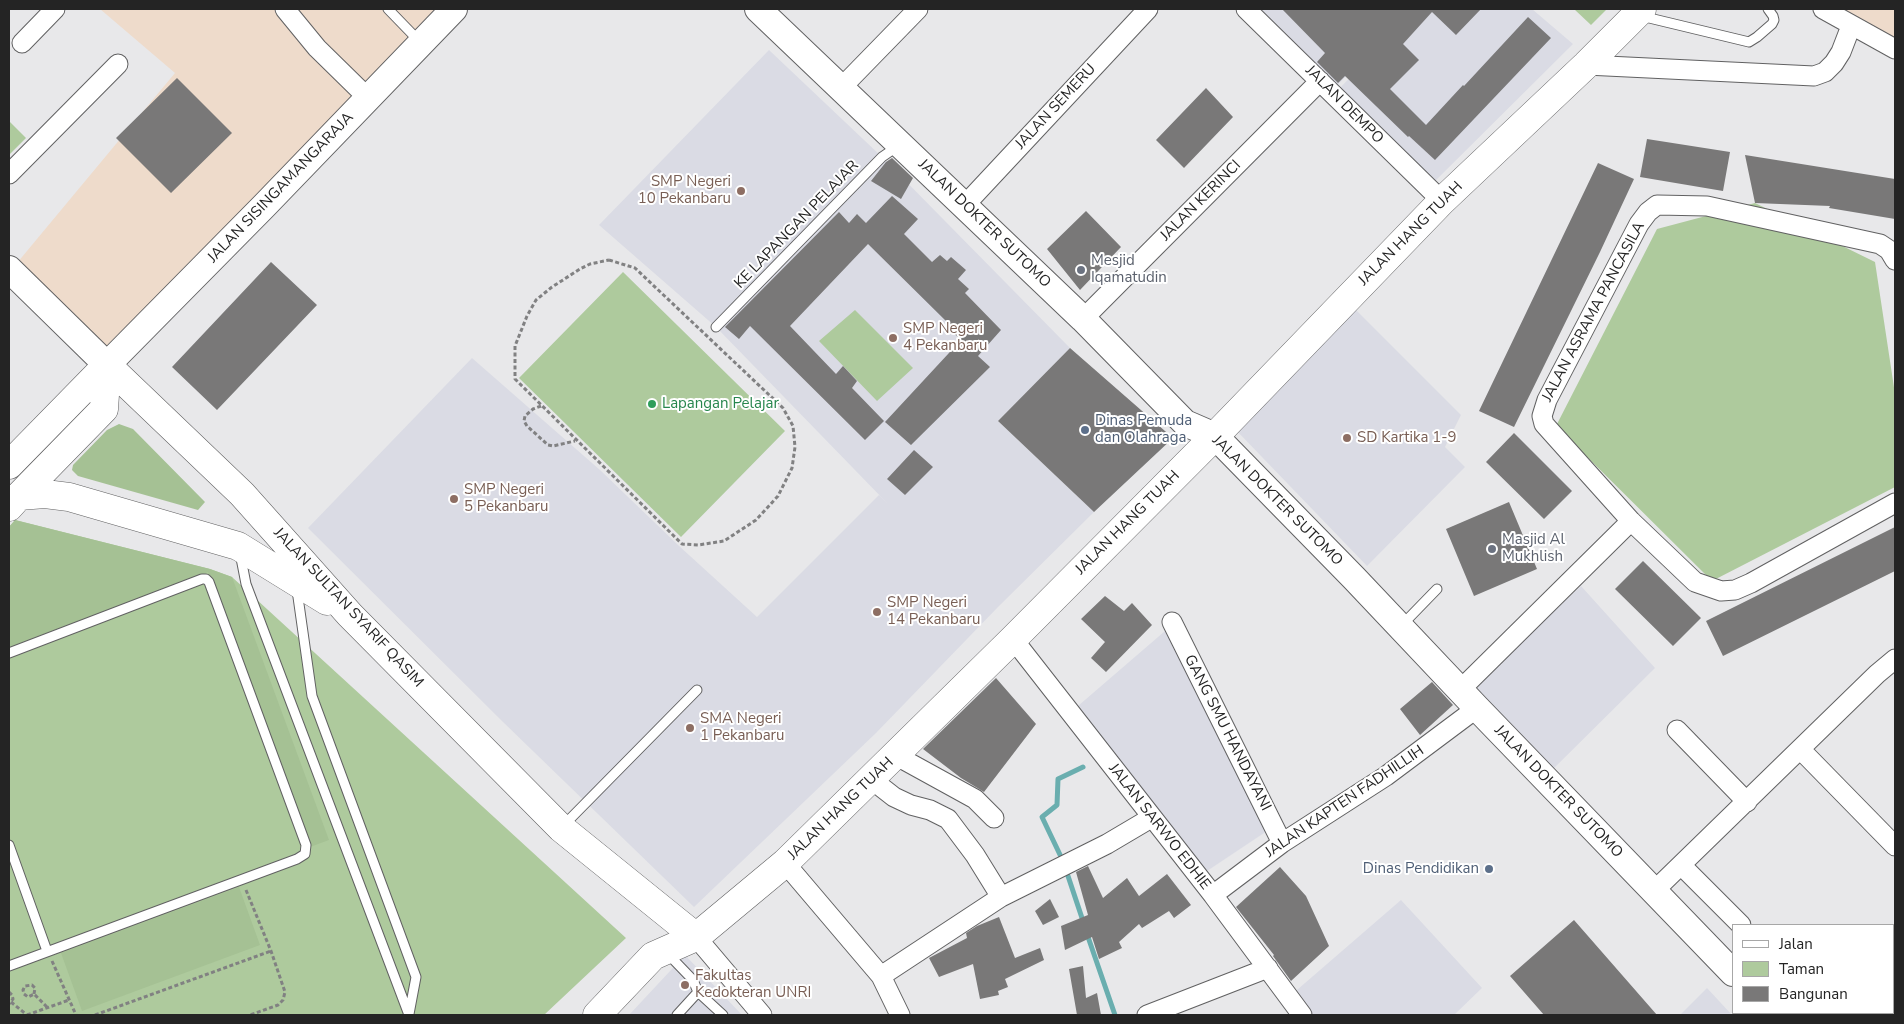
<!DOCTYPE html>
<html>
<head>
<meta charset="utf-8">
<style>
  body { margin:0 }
  #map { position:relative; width:1904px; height:1024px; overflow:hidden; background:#e8e8ea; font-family:"Nunito Sans",sans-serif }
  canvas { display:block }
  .frame { position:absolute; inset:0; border:10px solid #242424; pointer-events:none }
  .legend { position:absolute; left:1732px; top:924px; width:162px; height:90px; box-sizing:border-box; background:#fff; border:1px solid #a7a7a7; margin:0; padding:6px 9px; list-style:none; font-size:15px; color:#242424 }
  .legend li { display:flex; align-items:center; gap:10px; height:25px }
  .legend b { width:25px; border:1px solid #a7a7a7 }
</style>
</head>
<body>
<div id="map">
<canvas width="1904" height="1024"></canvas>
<div class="frame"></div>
<ul class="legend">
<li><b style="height:6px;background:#fff"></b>Jalan</li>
<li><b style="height:14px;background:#aeca9d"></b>Taman</li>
<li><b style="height:14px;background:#797878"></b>Bangunan</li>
</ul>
</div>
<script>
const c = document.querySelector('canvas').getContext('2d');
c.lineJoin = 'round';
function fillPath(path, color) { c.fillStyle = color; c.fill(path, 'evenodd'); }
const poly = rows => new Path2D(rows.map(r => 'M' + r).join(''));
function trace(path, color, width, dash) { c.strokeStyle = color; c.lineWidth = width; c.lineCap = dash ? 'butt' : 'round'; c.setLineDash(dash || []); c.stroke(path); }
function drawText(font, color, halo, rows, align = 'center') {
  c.font = font + ' "Nunito Sans",sans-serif'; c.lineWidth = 4; c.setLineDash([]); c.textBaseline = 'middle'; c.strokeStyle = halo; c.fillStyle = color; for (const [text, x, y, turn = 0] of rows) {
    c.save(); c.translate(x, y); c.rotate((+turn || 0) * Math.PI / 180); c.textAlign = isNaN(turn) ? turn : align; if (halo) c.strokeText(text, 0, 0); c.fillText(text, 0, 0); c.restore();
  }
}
const commercial = poly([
  [100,9,441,9,106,348,17,263,175,73],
  [1840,9,1895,9,1895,39]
]);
const built = poly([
  [1255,9,1409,9,1335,88],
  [1417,9,1532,9,1573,44,1430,186,1335,93],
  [769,50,882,157,1070,348,998,421,1094,512,998,607,876,733,694,907,503,722,308,528,472,358,600,470,678,545,757,617,879,495,888,504,716,327,599,225],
  [1353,307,1461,415,1445,447,1465,467,1367,566,1235,429],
  [1581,586,1655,668,1545,777,1468,691],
  [1165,631,1282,821,1201,875,1071,712],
  [1401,900,1482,988,1454,1015,1304,1015,1290,996],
  [685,955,742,1015,629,1015],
  [1707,988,1732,1015,1680,1015]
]);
const green = poly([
  [1574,9,1607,9,1591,25],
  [9,121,26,138,9,155],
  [1755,203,1875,262,1895,394,1895,487,1712,581,1556,426,1657,229],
  [623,272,785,431,681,537,519,378],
  [855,310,913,368,877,401,819,341],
  [15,520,210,569,232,577,626,938,544,1015,9,1015,9,527]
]);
const forest = poly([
  [119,424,133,429,205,502,198,510,78,476,72,470,73,465,107,430],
  [15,520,210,569,232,577,329,840,310,847,208,572,9,647,9,527],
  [239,887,260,945,82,1011,61,953]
]);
const stream = poly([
  [1063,861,1042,817,1057,805,1058,779,1083,767],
  [1066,870,1084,924],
  [1087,934,1115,1015]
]);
const building = poly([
  [1282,9,1481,9,1456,35,1432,12,1403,44,1419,60,1390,89,1426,125,1463,85,1464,86,1528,17,1551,38,1435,160,1409,136,1408,137,1345,76,1338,83,1317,62,1325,53],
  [177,78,232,133,171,193,116,138],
  [1206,88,1233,117,1184,168,1156,140],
  [1647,139,1730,152,1723,191,1640,177],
  [1745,155,1895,179,1895,219,1829,208,1830,206,1755,203],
  [892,158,913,178,901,199,871,181,886,162],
  [1598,163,1634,179,1600,252,1514,427,1479,411],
  [892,196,918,219,904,234,932,262,940,255,947,261,951,257,966,270,958,279,969,289,965,293,1001,330,978,356,990,367,911,445,885,422,961,340,945,325,948,323,868,244,790,326,836,374,843,366,857,381,852,388,884,421,865,440,750,326,739,339,725,327,839,212,849,223,857,214,866,223],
  [1086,211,1121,247,1080,290,1047,249],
  [271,262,317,305,217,410,172,367],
  [1070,348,1173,438,1094,512,998,421],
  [1514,433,1572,491,1544,519,1486,462],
  [914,450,933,467,905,495,887,479],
  [1509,502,1537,569,1474,596,1446,529],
  [1895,527,1895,571,1723,656,1706,621],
  [1643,561,1701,618,1673,646,1615,589],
  [1105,596,1124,611,1132,603,1152,625,1106,672,1091,658,1105,642,1081,619],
  [996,678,1036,724,984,792,961,778,923,749],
  [1432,682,1453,705,1420,735,1400,709],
  [1088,866,1103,898,1127,878,1139,896,1167,874,1191,905,1174,918,1169,911,1142,928,1139,924,1119,942,1122,948,1099,959,1092,937,1065,950,1061,926,1088,915,1076,872],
  [1280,867,1306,896,1329,946,1291,981,1273,956,1274,955,1236,907],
  [1050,899,1059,917,1043,925,1035,911],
  [999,917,1015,958,1040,948,1044,960,1005,979,1008,987,998,991,999,995,980,999,973,964,939,977,929,958,967,938,966,933,977,926],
  [1574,920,1657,1015,1544,1015,1510,976],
  [1083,966,1086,998,1097,993,1101,1015,1077,1015,1069,969]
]);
const path = poly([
  [609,260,635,268,783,408,793,426,795,447,792,468,778,496,756,520,724,541,698,545,682,544,515,379,515,346,527,316,536,300,552,287,580,269,590,264,609,260],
  [541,406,533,409,525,416,524,421,527,426,548,445,553,446,575,441],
  [246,890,271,951,285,992,283,1000,278,1005,250,1015],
  [52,961,76,1015],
  [9,992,12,995,13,999,9,1004],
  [34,994,35,988,32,985,25,986,23,990,24,994,28,997,34,994,48,1008],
  [11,1002,27,1015],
  [27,1015,69,1000],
  [95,1015,271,951]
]);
const service = poly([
  [388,9,420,42],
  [1641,16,1749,42,1757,37,1772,24,1774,20,1773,16,1768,9],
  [716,327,882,157,898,146],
  [240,553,246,584,409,1015],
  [297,590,312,696,416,977,409,1014],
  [1402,625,1437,589],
  [9,653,202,579,206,579,209,582,306,845,305,854,297,859,9,966],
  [563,826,697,690],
  [9,845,47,951],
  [667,953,693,980,698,992,723,1015],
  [677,1015,698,992]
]);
const minor = poly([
  [285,9,317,48,368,98],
  [1246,9,1442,201],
  [1823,9,1895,49],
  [22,43,55,9],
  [1586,65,1814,76,1825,72,1834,63,1841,52,1851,26],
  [841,88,918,9],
  [9,174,118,64],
  [964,206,1148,9],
  [1895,260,1889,250,1880,244,1707,206,1657,205,1648,212,1639,224,1547,400,1542,416,1544,424,1631,521,1695,582,1721,591,1735,590,1751,583,1895,503],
  [1083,319,1320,81],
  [1172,622,1282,843],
  [1013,639,1213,895,1302,1015],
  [1460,690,1631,521],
  [1677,730,1747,802],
  [1801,750,1895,846],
  [895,755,975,799,994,818],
  [871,779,894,797,911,805,930,810,948,819,975,855,1001,897],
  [785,863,881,976,900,1015],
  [1681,865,1741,925],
  [1654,891,1877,674,1895,659],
  [1213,895,1282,843,1386,776,1477,708],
  [696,937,762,1015],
  [881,976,1001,897,1107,844,1151,818],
  [1828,1013,1830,1015],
  [1147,1015,1268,968]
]);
const secondary = poly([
  [758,9,1083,319,1185,423,1215,436,1354,578,1477,708,1733,973],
  [9,269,107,365,264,206,454,9],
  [1771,1013,1773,1015]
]);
const primary = poly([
  [107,365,242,494,350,615,561,828,696,937],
  [9,465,107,365],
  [19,496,104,409,107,365],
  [9,507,19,496,45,494,69,497,238,546,327,601],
  [597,1015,653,956,696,937,785,863,1013,639,1215,436,1442,201,1586,65,1642,9]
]);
const markers = [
  [741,191,5,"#8d6e63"],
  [1081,270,5,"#6b7280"],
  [893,338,5,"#8d6e63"],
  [652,404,5,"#2e9e5b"],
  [1085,430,5,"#5c6f8a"],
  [1347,438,5,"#8d6e63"],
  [454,499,5,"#8d6e63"],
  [1492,549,5,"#6b7280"],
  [877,612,5,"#8d6e63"],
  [690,728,5,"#8d6e63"],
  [1489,869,5,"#5c6f8a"],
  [685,985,5,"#8d6e63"]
];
const streetNames = [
  ["JALAN DEMPO",1344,105,45],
  ["JALAN SEMERU",1056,107,-47],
  ["JALAN SISINGAMANGARAJA",281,188,-46],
  ["JALAN KERINCI",1201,201,-45],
  ["JALAN DOKTER SUTOMO",984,224,44],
  ["KE LAPANGAN PELAJAR",797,225,-46],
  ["JALAN HANG TUAH",1411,234,-45],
  ["JALAN ASRAMA PANCASILA",1594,312,-62],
  ["JALAN DOKTER SUTOMO",1277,501,45],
  ["JALAN HANG TUAH",1128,523,-45],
  ["JALAN SULTAN SYARIF QASIM",348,608,47],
  ["GANG SMU HANDAYANI",1227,733,63],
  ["JALAN DOKTER SUTOMO",1558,792,46],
  ["JALAN KAPTEN FADHILLIH",1345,802,-34],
  ["JALAN HANG TUAH",841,809,-44],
  ["JALAN SARWO EDHIE",1159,827,52]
];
const educationNames = [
  ["SMP Negeri",731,182,"right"],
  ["10 Pekanbaru",731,199,"right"],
  ["SMP Negeri",903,329],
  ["4 Pekanbaru",903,346],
  ["SD Kartika 1-9",1357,438],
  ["SMP Negeri",464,490],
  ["5 Pekanbaru",464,507],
  ["SMP Negeri",887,603],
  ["14 Pekanbaru",887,620],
  ["SMA Negeri",700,719],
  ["1 Pekanbaru",700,736],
  ["Fakultas",695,976],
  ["Kedokteran UNRI",695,993]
];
const worshipNames = [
  ["Mesjid",1091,261],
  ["Iqamatudin",1091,278],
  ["Masjid Al",1502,540],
  ["Mukhlish",1502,557]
];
const leisureNames = [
  ["Lapangan Pelajar",662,404]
];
const serviceNames = [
  ["Dinas Pemuda",1095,421],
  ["dan Olahraga",1095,438],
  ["Dinas Pendidikan",1479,869,"right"]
];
fillPath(commercial, '#eedbcb');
fillPath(built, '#dadbe4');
fillPath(green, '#aeca9d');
fillPath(forest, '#a5c194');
trace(stream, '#6aaeaf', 5);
fillPath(building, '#797878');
trace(service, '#616162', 11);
trace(minor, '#616162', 21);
trace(secondary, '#616162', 28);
trace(primary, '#616162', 29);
trace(path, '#818182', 3, [4, 2.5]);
trace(service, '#fff', 9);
trace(minor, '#fff', 19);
trace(secondary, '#fff', 26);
trace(primary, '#fff', 28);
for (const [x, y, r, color] of markers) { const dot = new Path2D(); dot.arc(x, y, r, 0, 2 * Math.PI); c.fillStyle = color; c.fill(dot); trace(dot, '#fff', 2); }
drawText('15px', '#242424', '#fff', streetNames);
drawText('15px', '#785e54', '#fff', educationNames, 'left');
drawText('15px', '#5b616d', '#fff', worshipNames, 'left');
drawText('15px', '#27864d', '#fff', leisureNames, 'left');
drawText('15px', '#4e5e75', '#fff', serviceNames, 'left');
</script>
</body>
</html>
